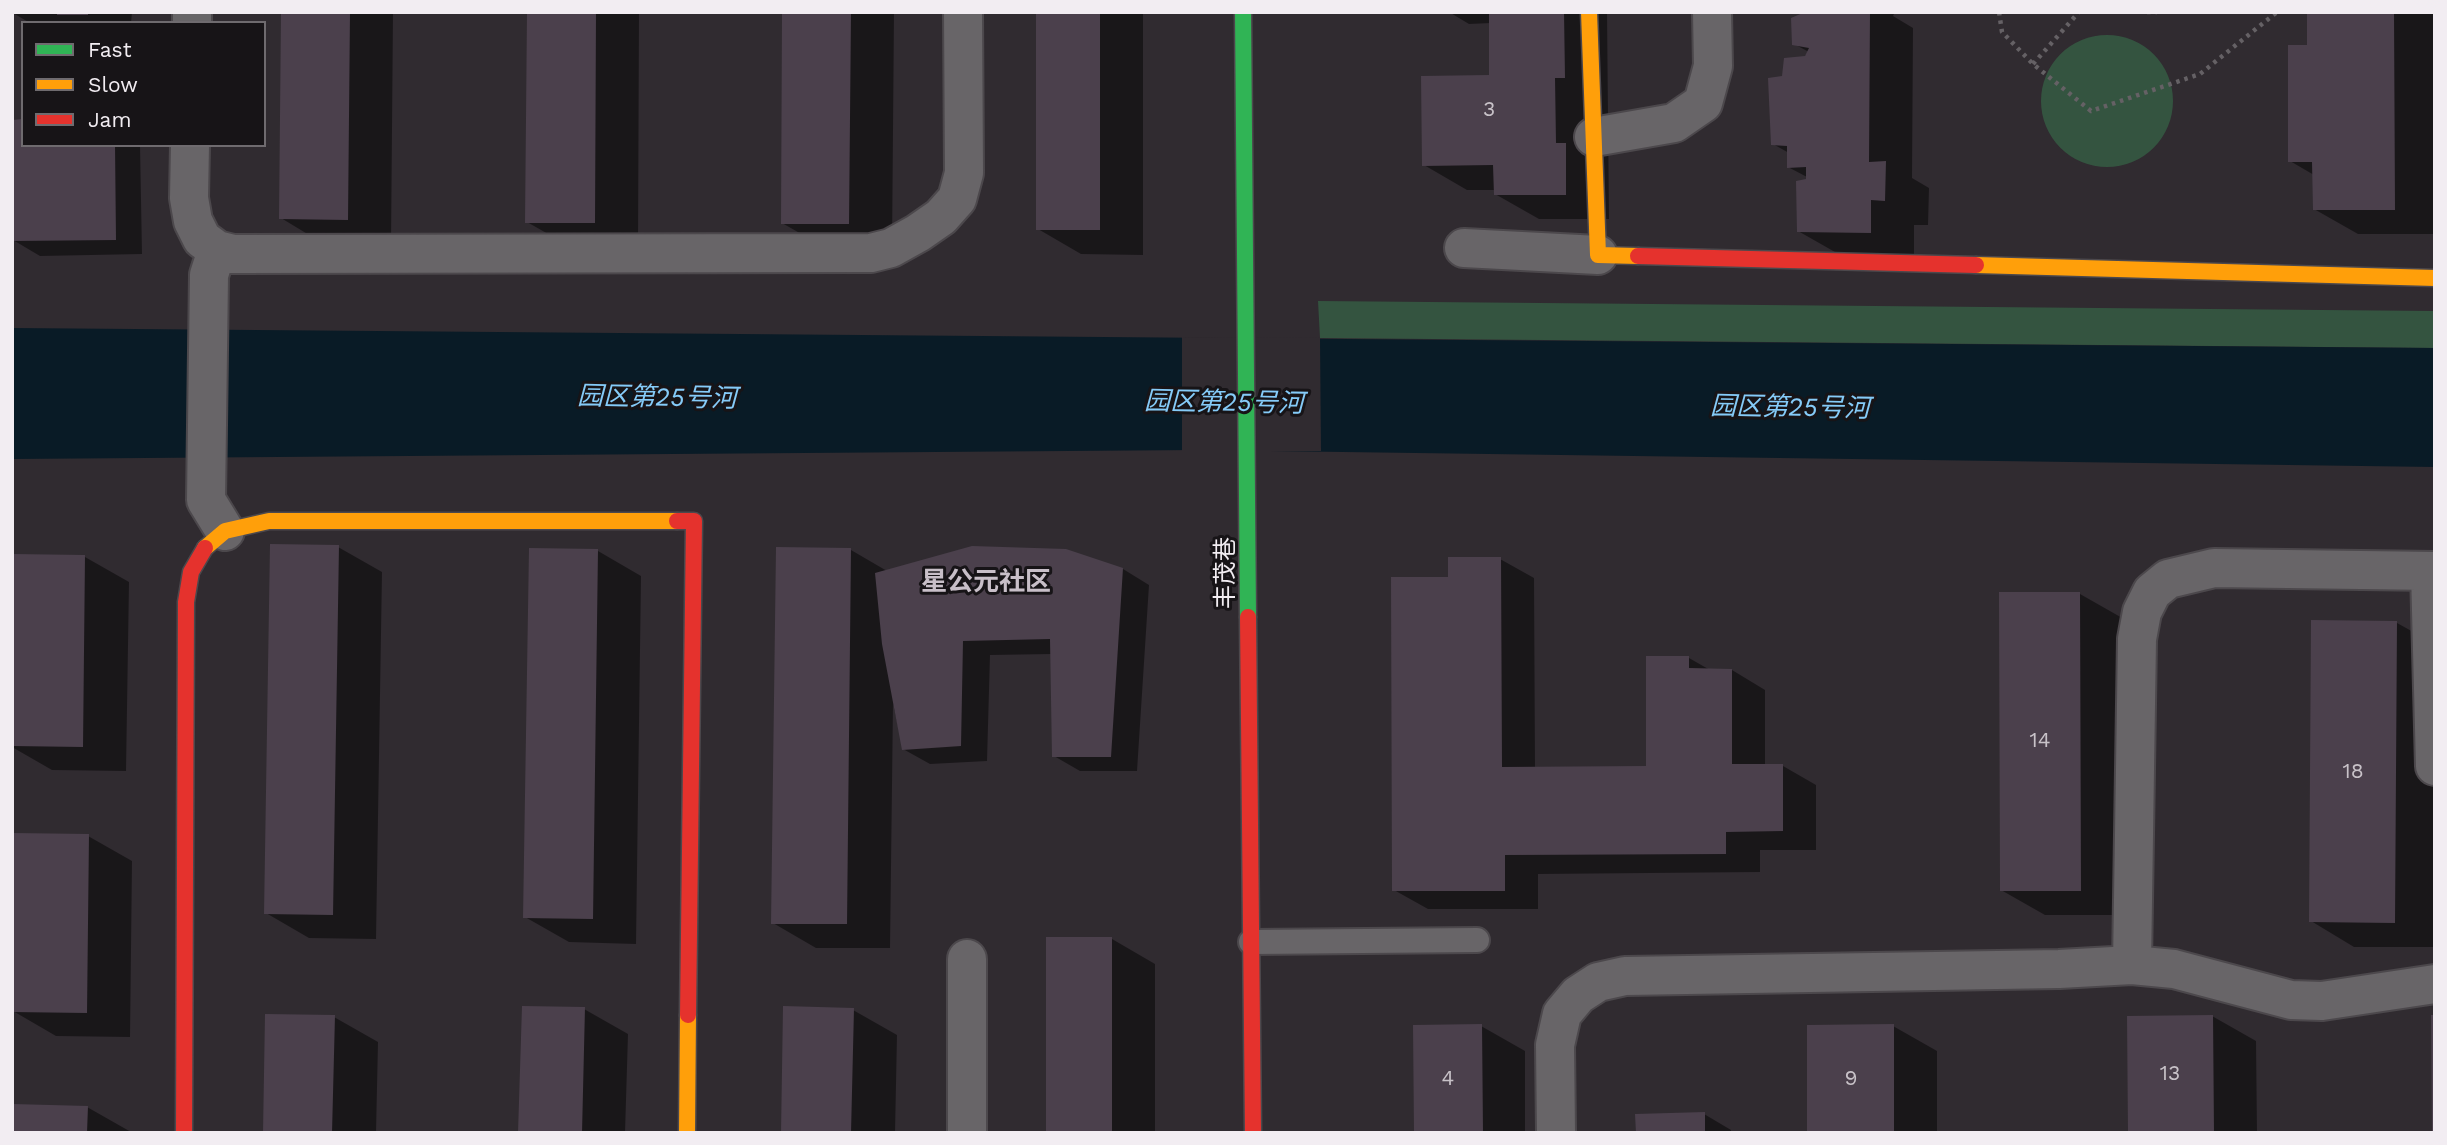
<!DOCTYPE html>
<html>
<head>
<meta charset="utf-8">
<style>
  body { margin:0 }
  #map { position:relative; width:2447px; height:1145px; overflow:hidden; background:#302b30; font-family:"Work Sans",sans-serif }
  canvas { display:block }
  .frame { position:absolute; inset:0; border:14px solid #f2edf2; pointer-events:none }
  .legend { position:absolute; left:21px; top:21px; width:245px; height:126px; box-sizing:border-box; background:#171417; border:2px solid #6f6b6f; margin:0; padding:9px 12px; list-style:none; font-size:21px; color:#f2edf2 }
  .legend li { display:flex; align-items:center; gap:14px; height:35px }
  .legend b { width:35px; border:2px solid #6f6b6f }
</style>
</head>
<body>
<div id="map">
<canvas width="2447" height="1145"></canvas>
<div class="frame"></div>
<ul class="legend">
<li><b style="height:9px;background:#30b455"></b>Fast</li>
<li><b style="height:9px;background:#ff9f0a"></b>Slow</li>
<li><b style="height:9px;background:#e5322d"></b>Jam</li>
</ul>
</div>
<script>
const c = document.querySelector('canvas').getContext('2d');
c.lineJoin = 'round';
function fillPath(path, color) { c.fillStyle = color; c.fill(path, 'evenodd'); }
const poly = rows => new Path2D(rows.map(r => 'M' + r).join(''));
function trace(path, color, width, dash) { c.strokeStyle = color; c.lineWidth = width; c.lineCap = dash ? 'butt' : 'round'; c.setLineDash(dash || []); c.stroke(path); }
function drawText(font, color, halo, rows, align = 'center') {
  c.font = font + ' "Work Sans","Noto Sans SC",sans-serif'; c.lineWidth = 6; c.setLineDash([]); c.textBaseline = 'middle'; c.strokeStyle = halo; c.fillStyle = color; for (const [text, x, y, turn = 0] of rows) {
    c.save(); c.translate(x, y); c.rotate((+turn || 0) * Math.PI / 180); c.textAlign = isNaN(turn) ? turn : align; if (halo) c.strokeText(text, 0, 0); c.fillText(text, 0, 0); c.restore();
  }
}
const green = poly([
  '2041 101a66 66 0 1 1 132 0a66 66 0 1 1-132 0Z',
  [1318,301,2435,311,2435,348,1320,338]
]);
const water = poly([
  [12,328,2435,348,2435,467,1198,450,12,459]
]);
const pier = poly([
  [1182,337,1320,338,1321,451,1182,451]
]);
const shadow = poly([
  [132,12,131,23,30,23,13,13],
  [282,12,393,12,391,244,324,244,281,218],
  [529,12,639,12,638,247,571,247,527,222],
  [784,12,894,12,892,248,826,248,782,223],
  [1038,12,1143,12,1143,255,1081,254,1038,229],
  [1449,12,1607,12,1609,219,1539,219,1495,194,1495,190,1467,190,1424,165,1491,77,1491,23,1469,24],
  [1807,12,1895,12,1893,16,1913,28,1912,178,1929,188,1928,225,1914,225,1914,258,1842,256,1798,231,1807,177,1788,167,1789,153,1773,144,1784,77,1809,52,1794,44],
  [2309,12,2435,12,2435,234,2358,234,2314,209,2314,175,2290,161,2309,47],
  [23,145,140,145,142,254,40,256,13,240],
  [338,547,382,572,376,939,309,938,266,913],
  [851,550,887,571,1123,569,1149,585,1137,771,1080,771,1054,756,1052,654,990,655,987,761,930,764,903,749,893,703,890,948,816,948,773,923],
  [598,551,641,576,636,944,569,942,525,917],
  [12,556,85,557,129,582,126,771,52,770,12,747],
  [1500,559,1534,578,1535,769,1648,768,1689,658,1710,670,1732,670,1765,690,1765,766,1783,766,1816,785,1816,850,1760,850,1760,872,1538,874,1538,909,1428,909,1394,890,1450,579],
  [2001,594,2080,594,2124,619,2124,915,2045,915,2001,890],
  [2397,623,2435,644,2435,947,2354,947,2311,921],
  [88,836,132,861,130,1037,56,1036,13,1011],
  [1112,939,1155,964,1155,1133,1048,1133],
  [584,1009,628,1034,625,1133,520,1133],
  [853,1010,897,1035,895,1133,782,1133],
  [2212,1016,2256,1041,2257,1133,2130,1133],
  [334,1017,378,1042,376,1133,265,1133],
  [1481,1026,1525,1051,1525,1133,1416,1133],
  [1893,1026,1937,1051,1937,1133,1809,1133],
  [87,1107,131,1132,12,1133],
  [1704,1114,1731,1130,1731,1133,1638,1133]
]);
const building = poly([
  [57,12,88,12,88,15,57,15],
  [281,12,350,12,348,220,279,219],
  [527,12,596,12,595,223,525,223],
  [782,12,851,12,849,224,781,224],
  [1036,12,1100,12,1100,230,1036,230],
  [1489,12,1564,12,1565,78,1555,78,1556,143,1566,143,1566,195,1494,195,1493,165,1422,166,1421,76,1489,75],
  [1805,12,1870,12,1869,162,1886,161,1885,201,1871,200,1871,233,1797,232,1796,181,1806,179,1806,167,1787,168,1787,146,1771,145,1768,78,1782,76,1784,58,1805,56,1809,48,1792,45,1791,18],
  [2307,12,2394,12,2395,210,2313,210,2312,162,2288,162,2288,45,2307,45],
  [23,119,23,145,115,145,116,240,12,241,12,120],
  [270,544,339,545,333,915,264,914],
  [972,546,1066,549,1123,568,1111,757,1052,757,1050,639,963,641,961,746,902,750,882,644,875,573],
  [776,547,851,548,847,924,771,924],
  [529,548,598,549,593,919,523,918],
  [12,554,85,555,83,747,12,746],
  [1448,557,1501,557,1502,767,1646,766,1646,656,1689,656,1689,668,1732,669,1732,764,1783,764,1783,831,1726,832,1726,854,1505,855,1505,891,1392,891,1391,577,1448,577],
  [1999,592,2080,592,2081,891,2000,891],
  [2311,620,2397,621,2395,923,2309,922],
  [13,833,89,834,87,1013,12,1012],
  [1046,937,1112,937,1112,1133,1046,1133],
  [522,1006,585,1007,582,1133,518,1133],
  [783,1006,854,1008,851,1133,781,1133],
  [265,1014,335,1015,332,1133,263,1133],
  [2213,1015,2214,1133,2128,1133,2127,1016],
  [2431,1015,2435,1015,2435,1133,2432,1133],
  [1482,1024,1483,1133,1414,1133,1413,1025],
  [1894,1024,1894,1133,1807,1133,1807,1025],
  [12,1104,88,1106,87,1133,12,1133],
  [1705,1112,1705,1133,1636,1133,1635,1114]
]);
const path = poly([
  [1999,12,2002,32,2033,64,2091,111,2200,74,2277,12],
  [2147,12,2157,12],
  [2033,64,2079,12]
]);
const lane = poly([
  [1251,942,1477,940]
]);
const street = poly([
  [192,23,192,12],
  [1594,137,1674,123,1703,103,1713,66,1712,12],
  [190,145,189,198,193,221,202,239,217,250,233,254,871,253,891,248,918,233,941,217,957,199,964,173,963,12],
  [1464,248,1598,255],
  [217,250,209,275,206,500,225,531],
  [2430,571,2435,766],
  [967,959,967,1133],
  [2132,965,2137,639,2142,612,2152,592,2168,579,2214,568,2435,571],
  [1556,1133,1555,1045,1562,1014,1578,995,1598,982,1625,976,2059,969,2132,965,2174,969,2291,1000,2322,1001,2435,984]
]);
const fast = poly([
  [1243,12,1248,617]
]);
const slow = poly([
  [1589,12,1598,255,1638,256],
  [1976,265,2435,278],
  [205,548,225,531,269,521,677,521],
  [687,1133,688,1015]
]);
const jam = poly([
  [1638,256,1976,265],
  [677,521,694,521,688,1015],
  [1248,617,1253,1133],
  [184,1133,186,602,191,572,205,548]
]);
const numberNames = [
  ["3",1489,110],
  ["14",2040,741],
  ["18",2353,772],
  ["13",2170,1074],
  ["4",1448,1079],
  ["9",1851,1079]
];
const streetNames = [
  ["丰茂巷",1226,573,-90]
];
const waterNames = [
  ["园区第25号河",657,398,1],
  ["园区第25号河",1224,403,1],
  ["园区第25号河",1790,408,1]
];
const neighbourhoodNames = [
  ["星公元社区",986,582]
];
fillPath(green, '#345440');
fillPath(water, '#091b26');
fillPath(pier, '#302b30');
fillPath(shadow, '#0007');
fillPath(building, '#4b404c');
trace(lane, '#4c484c', 28);
trace(street, '#4c484c', 42);
trace(fast, '#4c484c', 19);
trace(slow, '#4c484c', 19);
trace(jam, '#4c484c', 19);
trace(path, '#656165', 4.5, [3.5, 5]);
trace(lane, '#686568', 24);
trace(street, '#686568', 38);
trace(fast, '#30b455', 16);
trace(slow, '#ff9f0a', 16);
trace(jam, '#e5322d', 16);
drawText('21px', '#c8c2c8', null, numberNames);
drawText('24px', '#f2edf2', '#171417', streetNames);
drawText('italic 26px', '#85cbf8', '#171417', waterNames);
drawText('bold 26px', '#c8bfc8', '#171417', neighbourhoodNames);
</script>
</body>
</html>
